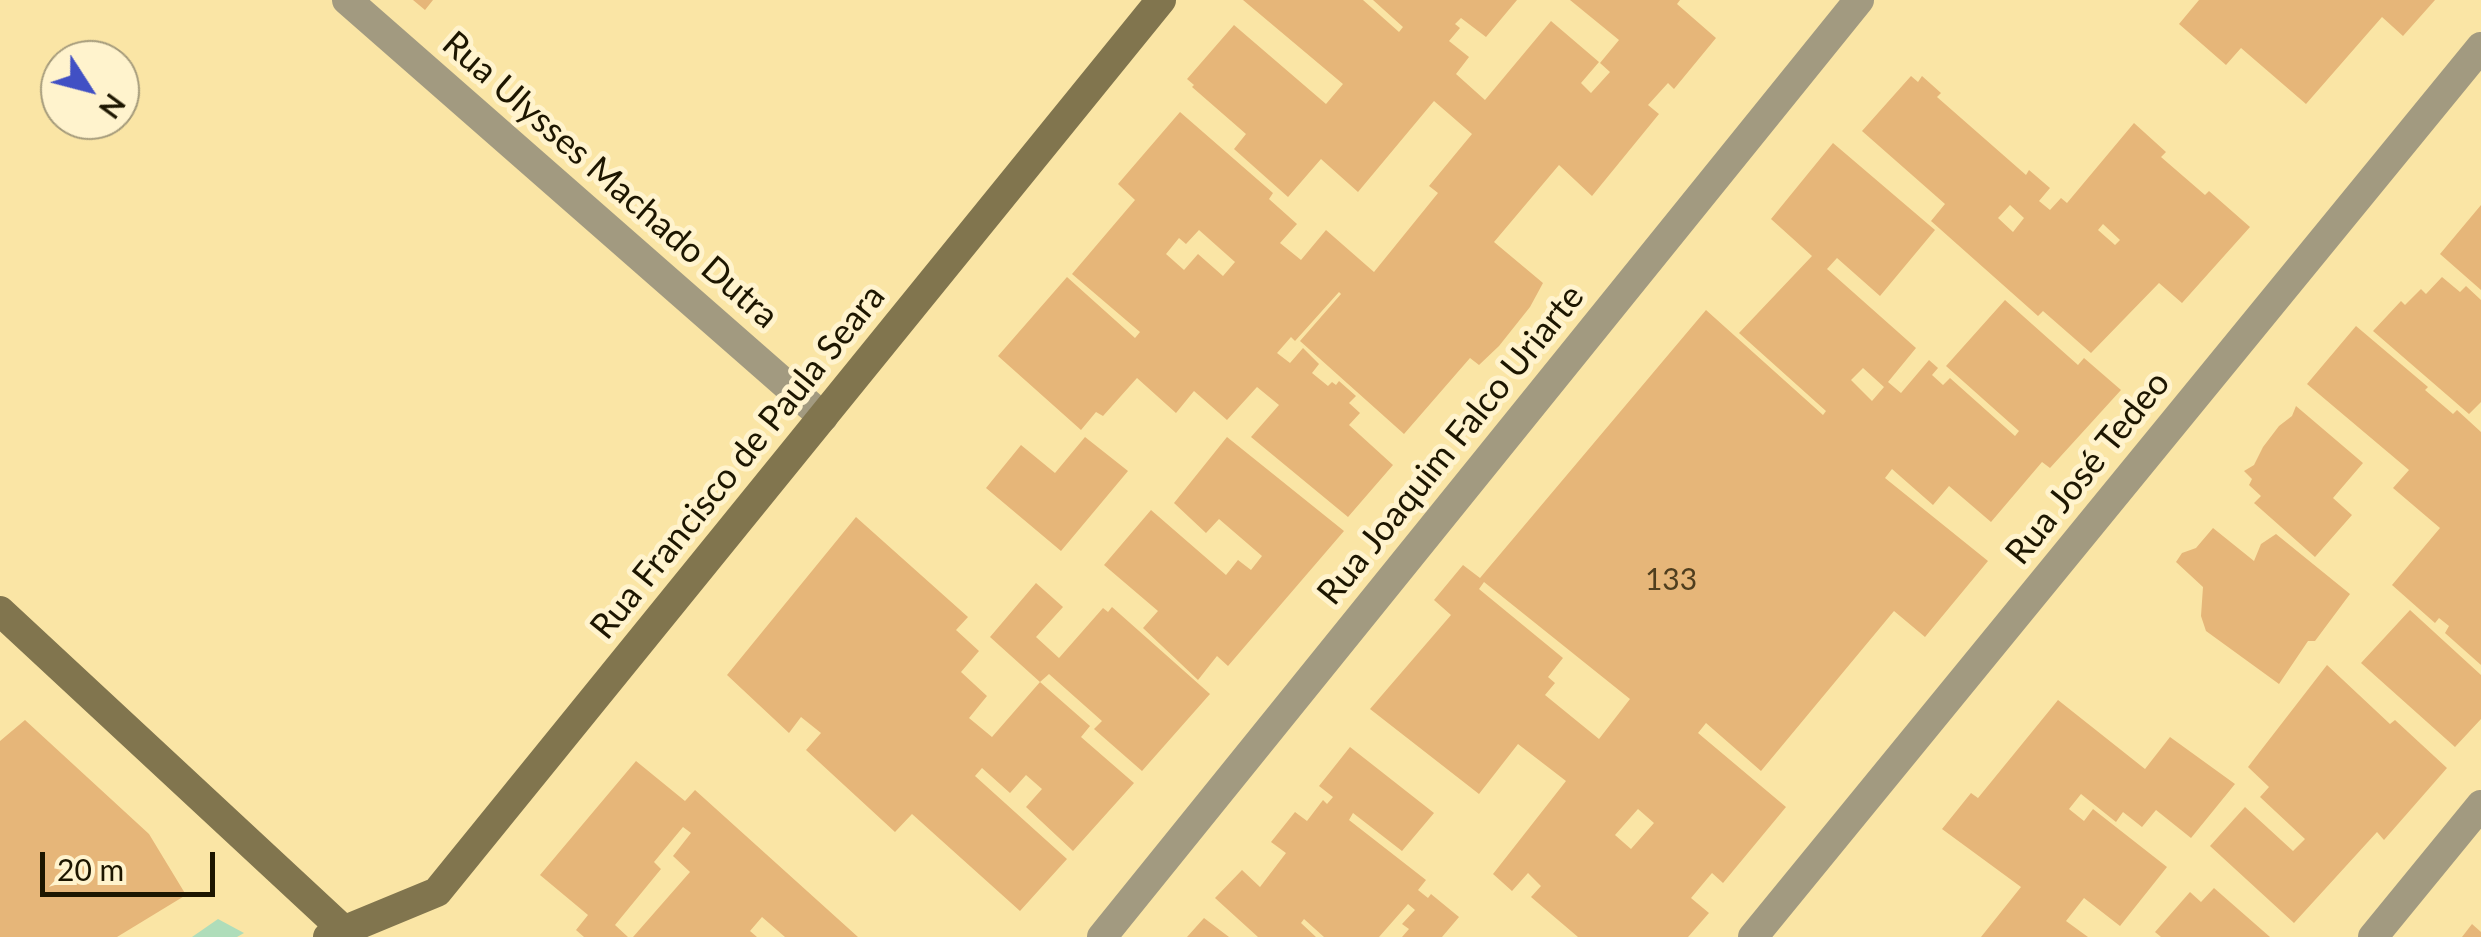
<!DOCTYPE html>
<html>
<head>
<meta charset="utf-8">
<style>
  body { margin:0 }
  #map { position:relative; width:2481px; height:937px; overflow:hidden; background:#fae5a5; font-family:Lato,sans-serif }
  canvas { display:block }
  .north { position:absolute; left:40px; top:40px; width:100px; height:100px; box-sizing:border-box; background:#fff3cd; border:2px solid #a59b7b; border-radius:50%; rotate:126deg; font-size:28px; font-weight:700; line-height:40px; text-align:center; color:#1d1600 }
  .north::after { content:''; display:block; margin:auto; width:35px; height:45px; background:#4150c4; clip-path:polygon(50% 0,100% 100%,50% 72%,0 100%) }
  .scale { position:absolute; left:40px; top:852px; width:175px; height:45px; box-sizing:border-box; border:5px solid #1d1600; border-top:0; padding-left:12px; font-size:30px; line-height:35px; white-space:nowrap; color:#1d1600; -webkit-text-stroke:8px #fff3cd; paint-order:stroke }
</style>
</head>
<body>
<div id="map">
<canvas width="2481" height="937"></canvas>
<div class="north">N</div>
<div class="scale">20 m</div>
</div>
<script>
const c = document.querySelector('canvas').getContext('2d');
c.lineJoin = 'round';
function fillPath(path, color) { c.fillStyle = color; c.fill(path, 'evenodd'); }
const poly = rows => new Path2D(rows.map(r => 'M' + r).join(''));
function trace(path, color, width, dash) { c.strokeStyle = color; c.lineWidth = width; c.lineCap = dash ? 'butt' : 'round'; c.setLineDash(dash || []); c.stroke(path); }
function drawText(font, color, halo, rows, align = 'center') {
  c.font = font + ' Lato,sans-serif'; c.lineWidth = 10; c.setLineDash([]); c.textBaseline = 'middle'; c.strokeStyle = halo; c.fillStyle = color; for (const [text, x, y, turn = 0] of rows) {
    c.save(); c.translate(x, y); c.rotate((+turn || 0) * Math.PI / 180); c.textAlign = isNaN(turn) ? turn : align; if (halo) c.strokeText(text, 0, 0); c.fillText(text, 0, 0); c.restore();
  }
}
const green = poly([
  [218,919,244,933,237,937,192,937]
]);
const building = poly([
  [413,0,433,0,425,10],
  [1243,0,1363,0,1399,32,1403,27,1373,0,1517,0,1486,37,1461,18,1455,24,1460,28,1449,41,1469,57,1456,74,1485,100,1551,21,1599,62,1581,83,1591,93,1610,72,1600,63,1619,40,1570,0,1680,0,1677,4,1716,38,1674,89,1668,83,1648,105,1659,114,1592,196,1559,165,1494,242,1543,283,1530,307,1499,346,1479,365,1470,358,1404,434,1300,341,1341,294,1339,292,1295,341,1291,337,1277,353,1290,363,1303,348,1319,364,1312,373,1328,386,1332,382,1336,385,1339,381,1356,396,1349,403,1360,413,1349,425,1393,465,1348,517,1251,437,1279,405,1257,387,1227,420,1194,391,1176,413,1137,378,1103,416,1096,412,1081,430,998,356,1067,277,1135,338,1140,332,1072,274,1135,200,1118,184,1180,112,1273,193,1269,199,1297,224,1280,243,1301,260,1326,230,1374,272,1438,193,1429,186,1472,134,1434,101,1358,192,1321,159,1288,197,1234,149,1246,134,1192,87,1194,85,1187,79,1234,25,1326,104,1343,84],
  [1199,230,1235,262,1223,276,1198,254,1184,270,1166,254,1179,238,1186,244],
  [2199,0,2435,0,2403,36,2382,17,2306,104,2241,48,2226,65,2179,24],
  [1911,76,1918,82,1922,76,1941,93,1937,97,2026,175,2029,170,2050,188,2039,201,2050,210,2061,198,2067,203,2134,123,2166,152,2161,157,2205,195,2209,191,2250,227,2182,303,2159,283,2091,353,2043,311,2038,316,1931,221,1945,204,1862,131],
  [2010,205,2024,218,2013,232,1998,218],
  [2103,224,2120,240,2115,245,2098,230],
  [1833,143,1935,230,1880,296,1837,258,1827,269,1916,348,1888,382,1901,393,1929,360,1938,368,1932,375,1943,385,1950,378,2015,436,2019,431,1946,366,2005,300,2078,365,2084,358,2121,390,2050,468,2042,462,1991,522,1949,486,1933,505,1892,469,1885,478,1988,561,1925,637,1894,611,1761,771,1706,723,1698,733,1786,807,1723,883,1712,873,1691,898,1709,913,1688,937,1578,937,1531,897,1541,886,1528,873,1512,891,1493,874,1566,781,1518,744,1479,794,1370,709,1451,615,1434,600,1463,565,1480,578,1706,310,1823,415,1826,411,1739,333,1812,256,1771,219],
  [1863,368,1884,387,1872,401,1851,380],
  [1484,582,1630,699,1599,739,1545,695,1555,683,1548,677,1563,658,1479,589],
  [1638,809,1654,823,1631,849,1615,835],
  [2481,205,2481,290,2440,254],
  [2442,277,2460,292,2466,286,2481,300,2481,402,2469,414,2373,331,2401,301,2405,305,2421,289,2426,294],
  [2356,326,2428,387,2425,390,2453,414,2457,410,2481,432,2481,665,2445,633,2449,626,2439,618,2435,623,2392,585,2440,528,2393,488,2409,470,2307,384],
  [2296,406,2363,463,2333,498,2352,515,2315,557,2254,503,2261,496,2249,485,2252,479,2244,471,2254,465,2263,447,2279,426,2292,416],
  [1085,437,1128,471,1061,551,986,488,1021,445,1055,473],
  [1227,437,1344,531,1228,666,1217,656,1198,680,1143,628,1158,611,1104,565,1151,510,1226,575,1238,560,1251,570,1262,556,1219,519,1206,533,1174,503],
  [856,517,968,617,956,630,979,651,961,672,987,696,969,718,992,737,1040,682,990,637,1036,583,1063,607,1036,637,1059,658,1103,608,1108,612,1112,607,1210,694,1142,771,1094,729,1102,721,1049,674,1040,682,1090,726,1081,737,1134,783,1073,851,1026,807,1042,789,1026,775,1010,793,982,768,975,776,1067,859,1020,911,912,814,895,832,806,750,821,733,801,717,789,733,727,675],
  [2213,528,2254,561,2261,544,2276,534,2350,594,2315,641,2308,641,2279,684,2206,631,2201,616,2203,587,2176,562,2182,553,2196,548],
  [2410,610,2481,675,2481,719,2455,747,2361,663],
  [2327,665,2390,724,2395,720,2447,768,2384,840,2377,832,2294,923,2210,846,2245,807,2293,851,2305,839,2260,797,2269,787,2248,767],
  [2058,700,2145,769,2170,737,2235,784,2191,838,2156,810,2142,827,2123,812,2116,822,2081,794,2069,809,2084,821,2093,809,2167,867,2120,926,2084,898,2066,921,2088,937,1981,937,2021,887,1942,829,1971,793,1978,798],
  [25,720,149,834,186,895,117,937,0,937,0,741],
  [1350,747,1434,813,1402,851,1353,813,1349,820,1426,880,1418,890,1428,898,1431,894,1459,917,1442,937,1402,937,1409,929,1402,924,1415,910,1408,904,1379,937,1324,937,1304,919,1301,923,1316,937,1258,937,1215,898,1242,870,1260,887,1286,853,1271,842,1295,812,1307,821,1323,800,1327,804,1333,797,1319,786],
  [636,761,685,801,695,790,858,937,785,937,762,917,750,931,757,937,633,937,690,872,673,856,691,833,683,827,654,862,661,869,615,925,628,937,584,937,576,930,588,915,540,875],
  [2214,888,2270,937,2161,937,2155,932,2190,892,2201,902],
  [1204,918,1229,937,1187,937],
  [2472,924,2481,932,2481,937,2462,937]
]);
const street = poly([
  [347,0,823,417],
  [1102,937,1859,0],
  [1753,937,2481,47],
  [2373,937,2481,805]
]);
const secondary = poly([
  [0,611,351,937],
  [328,937,437,892,1161,0]
]);
const numberNames = [
  ["133",1671,580]
];
const streetNames = [
  ["Rua Ulysses Machado Dutra",610,180,41],
  ["Rua Joaquim Falco Uriarte",1451,445,-51],
  ["Rua Francisco de Paula Seara",738,462,-51],
  ["Rua José Tedeo",2088,468,-51]
];
fillPath(green, '#afddba');
fillPath(building, '#e6b679');
trace(street, '#a29a80', 30);
trace(secondary, '#81754e', 30);
drawText('30px', '#4f3e1e', null, numberNames);
drawText('35px', '#1d1600', '#fff3cd', streetNames);
</script>
</body>
</html>
